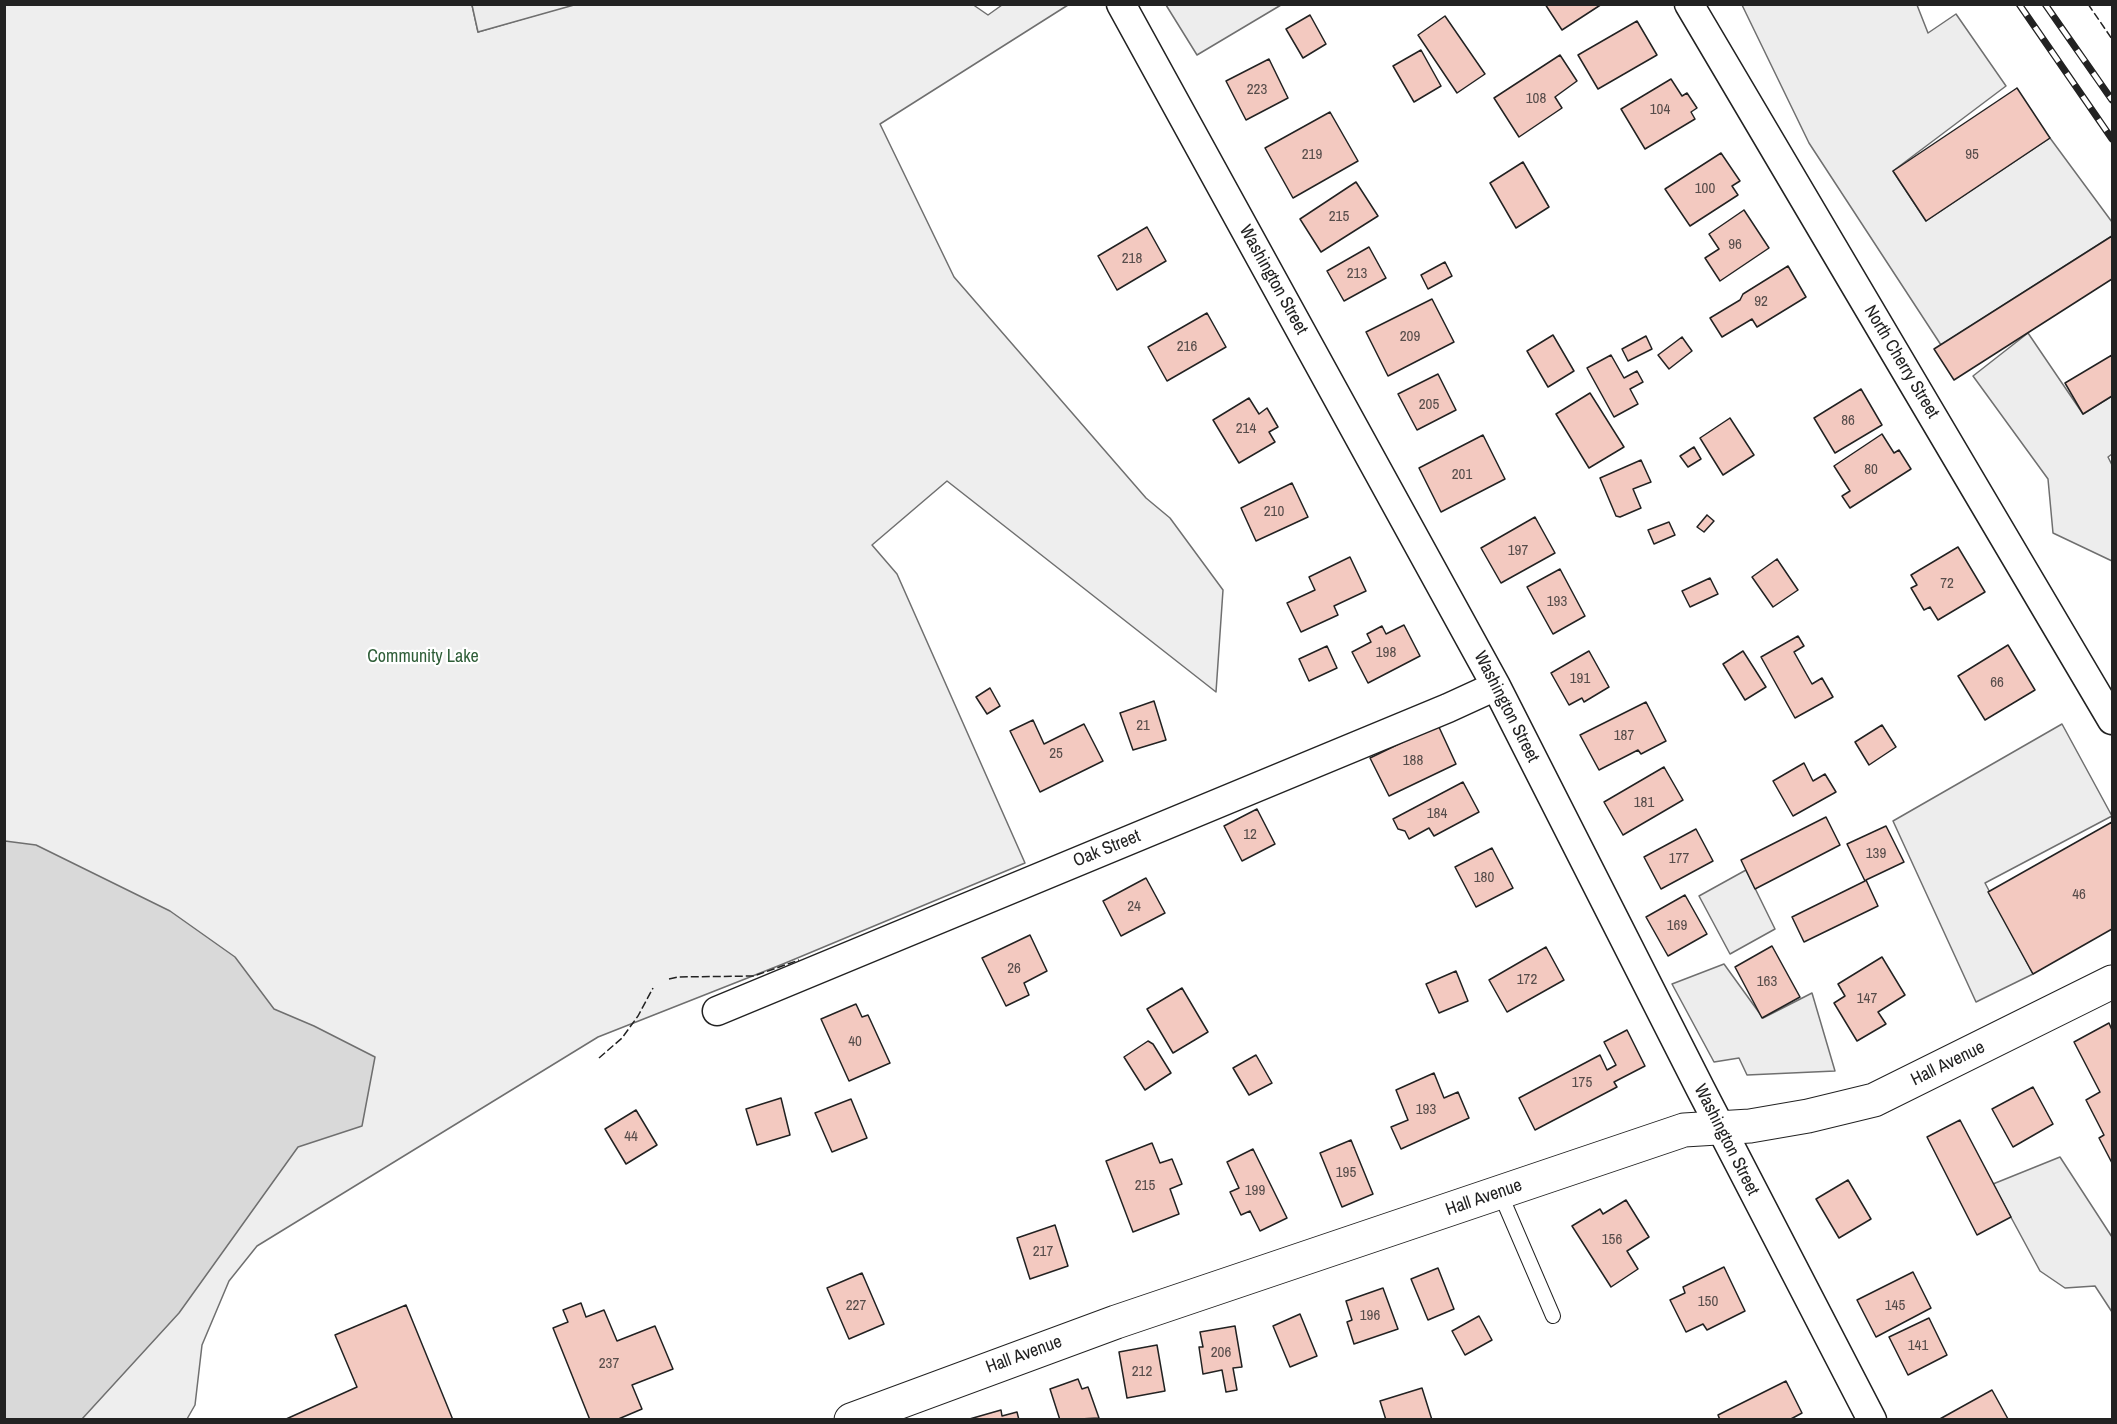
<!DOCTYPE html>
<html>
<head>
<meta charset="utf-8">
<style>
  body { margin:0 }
  #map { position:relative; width:2117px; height:1424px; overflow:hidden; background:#fff; font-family:"Archivo Narrow",sans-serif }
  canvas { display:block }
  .frame { position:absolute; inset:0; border:6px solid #222; pointer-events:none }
</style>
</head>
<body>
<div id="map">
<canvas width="2117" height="1424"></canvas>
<div class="frame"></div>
</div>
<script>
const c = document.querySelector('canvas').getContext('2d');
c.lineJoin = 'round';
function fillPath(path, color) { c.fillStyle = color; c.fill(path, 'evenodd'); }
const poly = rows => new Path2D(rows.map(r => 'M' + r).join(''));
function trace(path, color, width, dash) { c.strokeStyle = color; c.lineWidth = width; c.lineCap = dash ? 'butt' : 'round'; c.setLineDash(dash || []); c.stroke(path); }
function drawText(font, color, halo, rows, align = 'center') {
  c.font = font + ' "Archivo Narrow",sans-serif'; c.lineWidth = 4.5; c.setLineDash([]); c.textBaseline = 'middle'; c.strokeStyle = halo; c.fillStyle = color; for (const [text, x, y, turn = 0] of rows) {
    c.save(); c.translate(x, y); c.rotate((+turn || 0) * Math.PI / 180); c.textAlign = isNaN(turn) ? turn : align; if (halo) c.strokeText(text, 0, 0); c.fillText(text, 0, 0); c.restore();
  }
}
const green = poly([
  [574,4,972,4,988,15,1002,5,1068,5,880,124,954,277,1146,498,1170,518,1223,590,1216,692,947,481,872,545,897,574,1025,863,783,964,598,1037,257,1246,229,1281,202,1345,195,1405,187,1419,5,1420,5,5,472,5,478,32,574,4]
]);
const parking = poly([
  [472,5,472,4,574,5,478,32,472,5],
  [1166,5,1281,5,1197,55,1166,5],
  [1742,5,1917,5,1928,33,1956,14,2006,86,1893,171,1926,221,2050,138,2112,222,2112,236,1941,345,1809,143,1742,5],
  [2028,333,2083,414,2112,396,2112,454,2108,457,2112,465,2112,561,2053,533,2048,479,1973,376,2028,333],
  [2062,724,2112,816,1985,883,2033,974,1976,1002,1893,821,2062,724],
  [1746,870,1775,929,1730,954,1699,896,1746,870],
  [1724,964,1763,1018,1812,993,1835,1071,1747,1075,1739,1058,1714,1062,1672,984,1724,964],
  [2060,1157,2112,1237,2112,1312,2095,1286,2065,1288,2040,1271,1993,1184,2060,1157]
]);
const water = poly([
  [5,841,36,845,170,911,235,957,274,1009,314,1026,375,1057,362,1126,298,1147,179,1313,82,1419,5,1419,5,841]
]);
const building = poly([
  [1545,4,1602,4,1562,30,1545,4],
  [1310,15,1326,44,1303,58,1286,29,1310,15],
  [1445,16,1485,74,1457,93,1418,35,1445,16],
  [1637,21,1657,55,1598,89,1578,55,1637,21],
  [1421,50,1441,86,1414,102,1393,66,1421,50],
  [1560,55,1577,81,1555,97,1562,108,1519,137,1494,98,1560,55],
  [1269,59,1288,98,1246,120,1226,81,1269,59],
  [1671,79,1682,96,1687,93,1697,108,1691,112,1695,119,1645,149,1621,109,1671,79],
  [2017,88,2050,138,1926,221,1893,171,2017,88],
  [1330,112,1358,161,1293,198,1265,148,1330,112],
  [1721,153,1740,181,1732,186,1738,195,1690,226,1665,189,1721,153],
  [1523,162,1549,207,1516,228,1490,183,1523,162],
  [1356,182,1378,216,1321,252,1300,219,1356,182],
  [1744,210,1769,248,1720,281,1705,258,1719,249,1709,234,1744,210],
  [1147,227,1166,261,1117,290,1098,256,1147,227],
  [2112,236,2112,279,1954,380,1934,349,2112,236],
  [1369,247,1386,278,1344,301,1327,271,1369,247],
  [1445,262,1452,276,1428,289,1421,275,1445,262],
  [1788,266,1806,297,1757,327,1752,319,1722,337,1710,318,1740,300,1743,294,1788,266],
  [1432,299,1454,342,1388,376,1366,332,1432,299],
  [1207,313,1226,347,1167,381,1148,347,1207,313],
  [1553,335,1574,371,1548,387,1527,351,1553,335],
  [1646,336,1652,349,1628,361,1622,349,1646,336],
  [1682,337,1692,351,1669,369,1658,355,1682,337],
  [1611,355,1624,378,1637,371,1643,382,1630,389,1638,404,1614,417,1587,368,1611,355],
  [2112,355,2112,396,2083,414,2065,383,2112,355],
  [1438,374,1456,410,1417,430,1398,394,1438,374],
  [1861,389,1882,425,1835,453,1814,418,1861,389],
  [1590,393,1624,447,1589,468,1556,414,1590,393],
  [1249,398,1259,414,1267,408,1278,427,1269,432,1275,442,1239,463,1213,420,1249,398],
  [1730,418,1754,455,1723,475,1700,438,1730,418],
  [1882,434,1894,453,1899,450,1911,469,1850,508,1842,496,1850,491,1834,466,1882,434],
  [1483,435,1505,479,1441,512,1419,468,1483,435],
  [1694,447,1701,459,1688,467,1680,456,1694,447],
  [1641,460,1651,482,1633,489,1641,508,1620,517,1616,516,1600,478,1641,460],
  [1292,483,1308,517,1256,541,1241,508,1292,483],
  [1707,515,1714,521,1704,532,1697,527,1707,515],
  [1535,517,1555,553,1501,583,1481,548,1535,517],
  [1669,522,1675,535,1654,544,1648,530,1669,522],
  [1958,547,1985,592,1938,620,1930,607,1924,610,1911,588,1917,585,1911,575,1958,547],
  [1350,557,1366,591,1334,606,1338,615,1301,632,1287,603,1315,590,1309,577,1350,557],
  [1777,559,1798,590,1773,607,1752,577,1777,559],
  [1560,569,1585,616,1553,634,1527,587,1560,569],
  [1710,578,1718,594,1690,607,1682,591,1710,578],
  [1404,625,1420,656,1368,683,1352,652,1371,642,1367,634,1382,626,1386,634,1404,625],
  [1798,636,1804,646,1794,652,1812,684,1822,678,1833,697,1795,718,1761,657,1798,636],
  [2008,645,2035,690,1985,720,1958,676,2008,645],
  [1327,646,1337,668,1309,681,1299,659,1327,646],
  [1589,651,1609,687,1584,702,1582,698,1569,705,1551,673,1589,651],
  [1743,651,1766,687,1745,700,1723,664,1743,651],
  [990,688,1000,706,987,714,976,697,990,688],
  [1154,701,1166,740,1133,750,1120,713,1154,701],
  [1646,702,1666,741,1641,754,1638,750,1599,770,1580,735,1646,702],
  [1033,720,1044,744,1084,724,1103,761,1040,792,1010,731,1033,720],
  [1438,725,1456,764,1389,796,1370,758,1438,725],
  [1882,725,1896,747,1869,765,1855,742,1882,725],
  [1804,763,1813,781,1825,774,1836,792,1793,816,1773,781,1804,763],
  [1664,767,1683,800,1623,835,1604,802,1664,767],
  [1463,782,1479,812,1434,836,1429,828,1409,839,1405,831,1398,829,1393,819,1463,782],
  [1257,809,1275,844,1242,861,1224,826,1257,809],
  [1826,817,1840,845,1755,889,1741,860,1826,817],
  [2112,822,2112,929,2033,974,1988,892,2112,822],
  [1886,826,1904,862,1866,880,1878,906,1804,942,1792,917,1865,881,1847,844,1886,826],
  [1696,829,1713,861,1661,889,1644,857,1696,829],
  [1492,848,1513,888,1476,907,1455,867,1492,848],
  [1146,878,1165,913,1121,936,1103,901,1146,878],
  [1685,895,1707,934,1668,956,1646,917,1685,895],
  [1030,935,1047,971,1024,983,1029,995,1006,1006,982,958,1030,935],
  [1772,946,1800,997,1762,1018,1735,967,1772,946],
  [1546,947,1564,980,1507,1012,1489,980,1546,947],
  [1882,957,1905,995,1878,1012,1886,1024,1857,1041,1834,1003,1845,996,1838,984,1882,957],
  [1456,971,1468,1001,1439,1013,1426,984,1456,971],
  [1182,988,1208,1032,1173,1053,1147,1009,1182,988],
  [856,1004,862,1017,868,1015,890,1063,849,1081,821,1019,856,1004],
  [2109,1023,2112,1030,2112,1163,2099,1138,2104,1135,2086,1100,2100,1092,2074,1042,2109,1023],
  [1627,1030,1645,1066,1614,1082,1617,1087,1535,1130,1519,1098,1600,1055,1607,1070,1616,1065,1604,1042,1627,1030],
  [1148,1041,1153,1044,1171,1073,1145,1090,1124,1057,1148,1041],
  [1256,1055,1272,1083,1249,1095,1233,1068,1256,1055],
  [1434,1073,1444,1098,1458,1092,1469,1118,1401,1149,1391,1127,1408,1120,1396,1090,1434,1073],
  [2033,1087,2053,1124,2013,1147,1992,1109,2033,1087],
  [781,1098,790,1135,757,1145,746,1109,781,1098],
  [851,1099,867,1138,832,1152,815,1113,851,1099],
  [636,1110,657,1145,626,1164,605,1129,636,1110],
  [1960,1120,2011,1217,1977,1235,1927,1137,1960,1120],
  [1351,1140,1373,1194,1342,1207,1320,1153,1351,1140],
  [1152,1143,1160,1163,1172,1159,1182,1184,1170,1189,1179,1214,1133,1232,1106,1161,1152,1143],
  [1253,1149,1287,1218,1260,1231,1250,1211,1241,1215,1230,1192,1239,1188,1227,1162,1253,1149],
  [1848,1180,1871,1219,1839,1238,1816,1199,1848,1180],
  [1626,1200,1649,1237,1627,1251,1638,1269,1611,1287,1572,1226,1600,1209,1603,1214,1626,1200],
  [1055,1225,1068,1266,1030,1279,1017,1238,1055,1225],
  [1724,1267,1745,1311,1707,1330,1703,1324,1686,1332,1670,1300,1685,1293,1683,1287,1724,1267],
  [1438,1268,1454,1309,1428,1320,1411,1279,1438,1268],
  [1913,1272,1931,1308,1876,1337,1857,1300,1913,1272],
  [862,1273,884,1324,849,1339,827,1288,862,1273],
  [1383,1288,1398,1329,1354,1344,1347,1322,1352,1320,1346,1301,1383,1288],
  [581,1303,586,1317,604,1310,617,1341,655,1326,673,1369,632,1385,642,1409,616,1420,590,1420,553,1328,568,1322,563,1310,581,1303],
  [406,1305,453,1420,284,1420,357,1387,335,1335,406,1305],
  [1300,1314,1317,1356,1290,1367,1273,1326,1300,1314],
  [1479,1316,1492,1340,1465,1355,1452,1331,1479,1316],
  [1929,1318,1947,1355,1908,1375,1889,1337,1929,1318],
  [1235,1326,1242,1367,1233,1368,1237,1390,1226,1392,1222,1370,1203,1374,1199,1347,1203,1347,1200,1332,1235,1326],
  [1157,1345,1165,1391,1127,1398,1119,1352,1157,1345],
  [1078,1379,1082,1389,1088,1387,1099,1418,1060,1420,1050,1389,1078,1379],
  [1786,1381,1802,1413,1789,1420,1720,1420,1718,1415,1786,1381],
  [1422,1388,1432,1420,1386,1420,1380,1401,1422,1388],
  [1992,1390,2008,1419,2007,1420,1938,1420,1992,1390],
  [1001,1410,1002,1416,1017,1412,1019,1420,966,1420,1001,1410]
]);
const lane = poly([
  [1500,1193,1553,1316]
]);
const street = poly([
  [1121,4,1496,686,1700,1088,1872,1420],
  [1689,4,2112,720],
  [717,1011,1448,708,1496,686]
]);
const secondary = poly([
  [851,1420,1116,1322,1684,1130,1750,1126,1808,1116,1874,1100,2112,982]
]);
const rail = poly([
  [2019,4,2112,139],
  [2045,4,2112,100]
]);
const fence = poly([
  [2088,4,2112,39],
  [669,979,678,977,754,976,799,960],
  [599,1058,622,1038,638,1016,653,988]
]);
const numberNames = [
  ["223",1257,90],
  ["108",1536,99],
  ["104",1660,110],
  ["219",1312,155],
  ["95",1972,155],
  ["100",1705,189],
  ["215",1339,217],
  ["96",1735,245],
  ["218",1132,259],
  ["213",1357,274],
  ["92",1761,302],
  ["209",1410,337],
  ["216",1187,347],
  ["205",1429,405],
  ["86",1848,421],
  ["214",1246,429],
  ["80",1871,470],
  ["201",1462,475],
  ["210",1274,512],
  ["197",1518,551],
  ["72",1947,584],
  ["193",1557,602],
  ["198",1386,653],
  ["191",1580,679],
  ["66",1997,683],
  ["21",1143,726],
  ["187",1624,736],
  ["25",1056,754],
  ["188",1413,761],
  ["181",1644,803],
  ["184",1437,814],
  ["12",1250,835],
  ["139",1876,854],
  ["177",1679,859],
  ["180",1484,878],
  ["46",2079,895],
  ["24",1134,907],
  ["169",1677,926],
  ["26",1014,969],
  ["172",1527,980],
  ["163",1767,982],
  ["147",1867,999],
  ["40",855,1042],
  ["175",1582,1083],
  ["193",1426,1110],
  ["44",631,1137],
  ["195",1346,1173],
  ["215",1145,1186],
  ["199",1255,1191],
  ["156",1612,1240],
  ["217",1043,1252],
  ["150",1708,1302],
  ["227",856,1306],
  ["145",1895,1306],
  ["196",1370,1316],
  ["141",1918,1346],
  ["206",1221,1353],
  ["237",609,1364],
  ["212",1142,1372]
];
const streetNames = [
  ["Washington Street",1273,280,61],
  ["North Cherry Street",1901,362,59],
  ["Washington Street",1506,707,63],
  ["Oak Street",1107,849,-22],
  ["Hall Avenue",1948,1064,-26],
  ["Washington Street",1726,1140,63],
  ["Hall Avenue",1484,1198,-19],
  ["Hall Avenue",1024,1355,-20]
];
const parkNames = [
  ["Community Lake",423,657]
];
fillPath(green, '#eee');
trace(green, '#6f6f6f', 1.5);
fillPath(parking, '#ededed');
trace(parking, '#6f6f6f', 1.5);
fillPath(water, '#d9d9d9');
trace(water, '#6f6f6f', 1.5);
fillPath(building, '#f3c9c0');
trace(building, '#222', 1.5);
trace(lane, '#222', 16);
trace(street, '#222', 31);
trace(secondary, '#222', 35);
trace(lane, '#fff', 14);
trace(street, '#fff', 28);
trace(secondary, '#fff', 33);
trace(rail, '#222', 7);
trace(rail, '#fff', 4.5, [14]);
trace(fence, '#222', 1.5, [8, 3]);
drawText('15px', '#564c4a', null, numberNames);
drawText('18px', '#222', '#fff', streetNames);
drawText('18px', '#2f5e38', '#fff', parkNames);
</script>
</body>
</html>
